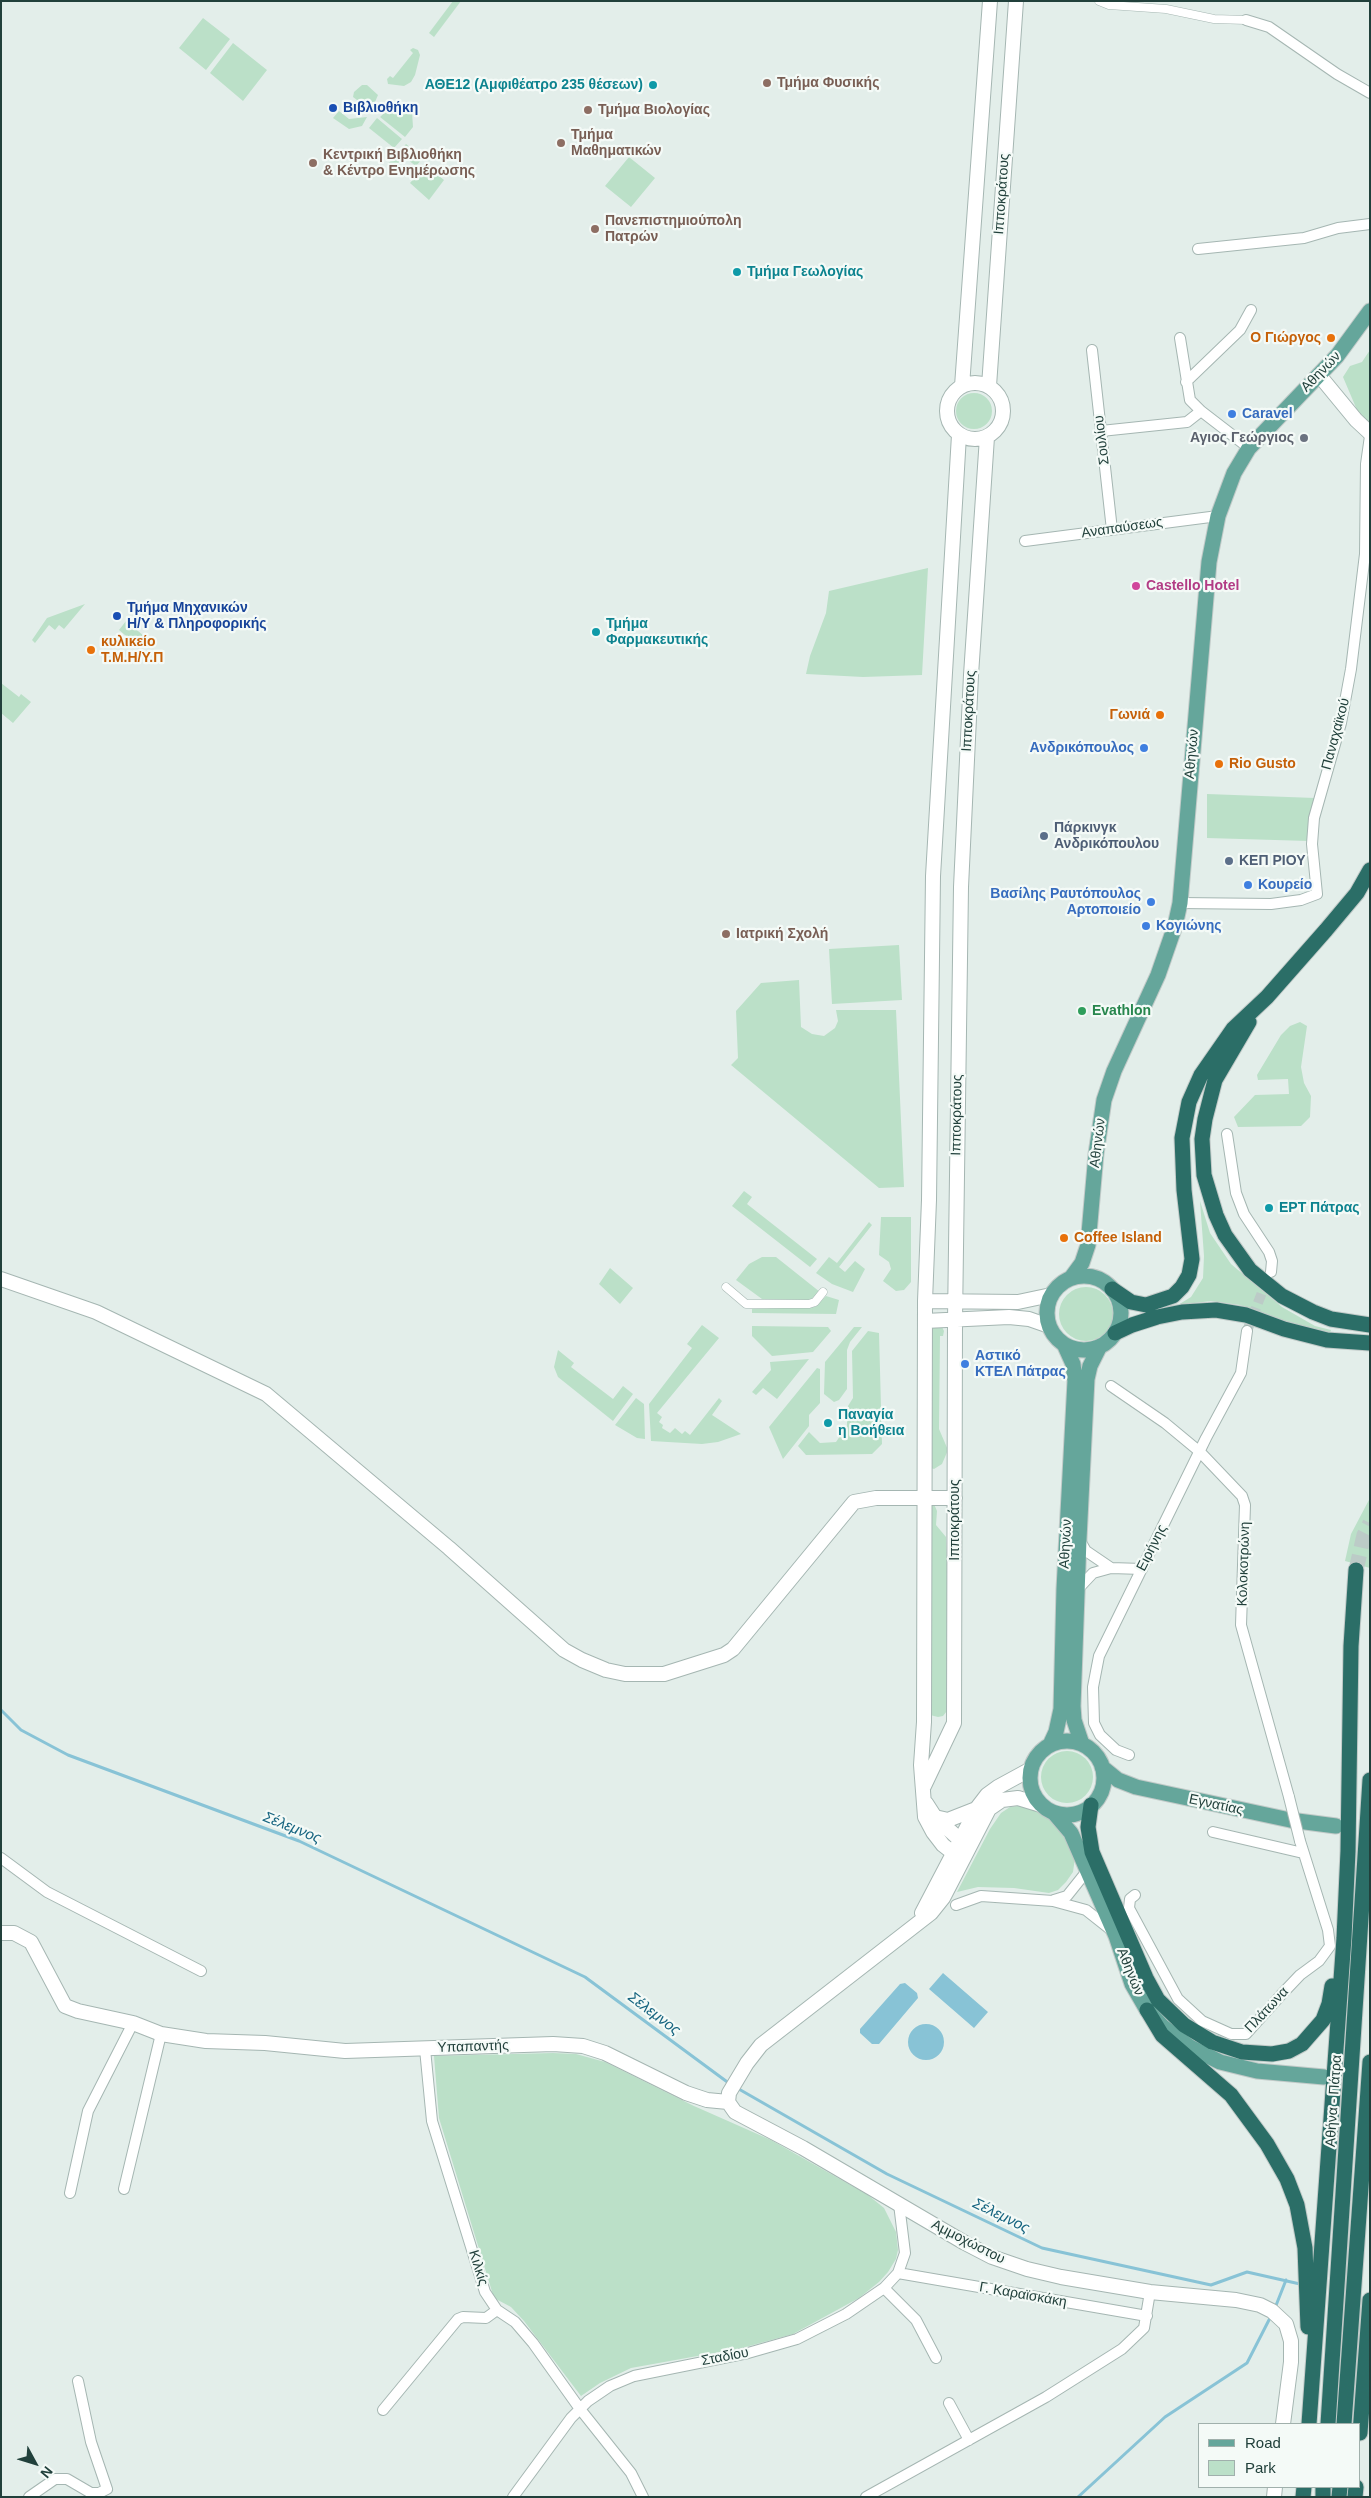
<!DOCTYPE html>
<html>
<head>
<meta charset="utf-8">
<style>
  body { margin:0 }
  #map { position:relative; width:1371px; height:2498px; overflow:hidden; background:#e3eeea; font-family:Arial,sans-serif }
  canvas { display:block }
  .frame { position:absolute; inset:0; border:2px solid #21403b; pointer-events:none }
  .legend { position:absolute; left:1198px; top:2423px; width:162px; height:65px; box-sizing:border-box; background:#f4faf7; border:1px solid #a0b0ac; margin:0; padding:6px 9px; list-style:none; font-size:15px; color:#21403b }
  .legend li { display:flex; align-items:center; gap:10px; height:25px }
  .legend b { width:25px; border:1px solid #a0b0ac }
  .north { position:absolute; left:10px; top:2438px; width:50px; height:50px; -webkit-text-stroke:4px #f4faf7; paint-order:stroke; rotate:129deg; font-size:14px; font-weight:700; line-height:20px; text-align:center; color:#21403b }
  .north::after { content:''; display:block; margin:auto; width:18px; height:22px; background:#21403b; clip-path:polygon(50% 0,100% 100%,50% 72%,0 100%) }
</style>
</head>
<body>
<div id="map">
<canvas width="1371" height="2498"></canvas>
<div class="frame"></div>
<ul class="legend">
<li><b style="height:6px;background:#65a69b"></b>Road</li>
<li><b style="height:14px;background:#bbe0c8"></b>Park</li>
</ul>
<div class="north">N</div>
</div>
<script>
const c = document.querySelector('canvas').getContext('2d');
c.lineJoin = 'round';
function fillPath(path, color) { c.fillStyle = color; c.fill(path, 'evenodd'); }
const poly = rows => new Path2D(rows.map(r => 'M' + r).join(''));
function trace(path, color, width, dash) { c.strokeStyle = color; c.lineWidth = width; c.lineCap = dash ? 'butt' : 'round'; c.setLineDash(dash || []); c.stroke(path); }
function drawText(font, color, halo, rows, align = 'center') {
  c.font = font + ' Arial,sans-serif'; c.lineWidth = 4.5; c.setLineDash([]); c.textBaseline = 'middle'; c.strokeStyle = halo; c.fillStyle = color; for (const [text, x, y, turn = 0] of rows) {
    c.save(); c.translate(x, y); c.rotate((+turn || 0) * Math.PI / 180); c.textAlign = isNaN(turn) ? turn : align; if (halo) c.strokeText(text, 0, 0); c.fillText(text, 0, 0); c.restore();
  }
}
const green = poly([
  [453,1,461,1,434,37,429,33],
  [203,18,230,39,206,70,179,48],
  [233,43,267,70,243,101,210,73],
  [413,48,418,50,420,55,415,75,411,82,404,86,388,84,387,79,390,76,393,78,413,53,410,50],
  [362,85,367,85,378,95,375,102,361,103,353,97,354,92],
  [392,106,404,106,412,112,413,127,405,137,380,117],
  [339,111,349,119,367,117,362,126,349,129,333,118],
  [377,118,402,139,394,148,369,128],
  [406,144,423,158,416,166,404,157,392,169,387,165],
  [629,157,655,178,631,207,605,186],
  [426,165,444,180,429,200,410,183],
  [1370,350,1370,424,1357,410,1343,377,1350,366,1362,362],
  '956 411a18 18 0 1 1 36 0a18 18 0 1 1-36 0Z',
  [928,568,922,675,863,677,806,674,810,656,826,613,829,591],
  [85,604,64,629,59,625,55,630,49,625,35,643,32,640,47,618],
  [126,621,144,636,137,645,119,630],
  [1,683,19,697,21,694,31,702,13,723,1,713],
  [1207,794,1315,798,1309,841,1207,838],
  [899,945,902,1000,832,1004,829,949],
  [799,980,801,1027,812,1034,824,1036,835,1028,838,1021,836,1010,896,1010,904,1187,879,1188,731,1065,738,1058,736,1011,761,983],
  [1300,1022,1307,1026,1301,1067,1304,1083,1311,1096,1310,1117,1301,1126,1238,1127,1234,1117,1255,1095,1289,1094,1288,1079,1258,1080,1257,1075,1281,1035,1290,1026],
  [744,1191,752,1197,747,1204,817,1259,810,1267,732,1206],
  [1200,1201,1210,1233,1231,1264,1282,1307,1315,1326,1331,1330,1330,1333,1300,1327,1240,1305,1211,1301,1178,1305,1191,1297,1203,1278,1204,1256],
  [881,1217,911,1217,911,1282,904,1290,896,1291,883,1281,891,1269,889,1262,879,1255],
  [869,1222,872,1225,839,1267,845,1272,855,1261,865,1269,853,1292,832,1284,816,1273,829,1257,837,1263],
  [762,1257,776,1257,820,1292,810,1300,762,1299,736,1280,749,1264],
  [610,1268,633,1288,620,1304,599,1284],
  '1059 1314a27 27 0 1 1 54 0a27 27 0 1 1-54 0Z',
  [826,1296,839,1300,836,1314,752,1313,752,1309,815,1307],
  [702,1325,719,1338,657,1413,662,1417,659,1422,663,1425,662,1428,670,1433,675,1428,682,1434,685,1431,690,1435,719,1398,722,1401,712,1415,741,1434,718,1442,702,1444,651,1441,649,1404,692,1348,687,1344],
  [941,1325,944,1331,943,1336,940,1336,939,1429,948,1450,942,1464,934,1469,931,1468,930,1329,932,1326],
  [752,1326,828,1327,831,1331,813,1352,772,1356,752,1336],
  [854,1327,862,1327,850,1342,847,1350,847,1389,839,1400,834,1402,824,1394,825,1362],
  [868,1331,879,1333,882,1444,872,1454,806,1455,798,1446,809,1432,820,1443,836,1442,847,1426,847,1419,850,1415,848,1406,853,1398,852,1351],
  [558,1350,574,1363,571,1367,613,1399,623,1386,633,1394,613,1421,558,1377,554,1367],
  [809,1359,777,1399,763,1388,756,1395,752,1392,771,1370,770,1362],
  [817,1368,820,1369,820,1403,809,1415,809,1426,783,1459,769,1427],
  [636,1398,644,1404,645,1439,637,1438,615,1425],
  [1370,1498,1370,1568,1345,1561,1351,1534],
  [934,1504,937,1511,936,1525,946,1537,948,1593,947,1711,943,1716,938,1717,930,1715,931,1506],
  '1041 1777a26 26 0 1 1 52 0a26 26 0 1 1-52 0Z',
  [1025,1805,1038,1809,1065,1830,1075,1858,1073,1872,1066,1882,1058,1890,1049,1893,1014,1888,978,1887,957,1892,990,1829,1001,1813,1010,1807],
  [553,2053,576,2054,605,2062,694,2106,771,2140,868,2195,884,2208,896,2232,898,2250,896,2259,888,2272,879,2282,859,2298,793,2334,742,2348,631,2368,600,2383,581,2396,524,2321,511,2307,494,2298,439,2118,434,2056]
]);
const water = poly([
  [943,1973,988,2012,974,2028,929,1989],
  [905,1983,917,1993,918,1998,879,2044,872,2044,860,2033,860,2029,900,1984],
  '908 2042a18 18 0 1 1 36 0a18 18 0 1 1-36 0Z'
]);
const stream = poly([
  [1,1710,21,1730,68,1755,299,1841,585,1977,730,2084],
  [737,2088,887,2174,1042,2248,1211,2285,1247,2272,1300,2284],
  [1275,2308,1286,2280],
  [1078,2497,1165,2417,1247,2363,1271,2316]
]);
const minorTunnel = poly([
  [1247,1331,1268,1277]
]);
const motorwayTunnel = poly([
  [1356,1570,1364,1535,1370,1523]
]);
const pedestrian = poly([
  [1099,1,1109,5,1166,9,1214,19,1246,20],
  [726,1287,746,1304,809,1304,815,1302,823,1292]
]);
const minor = poly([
  [1246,20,1269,27,1337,74,1370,93],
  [1198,249,1304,238,1338,228,1370,224],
  [1180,338,1190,400,1201,411,1249,448],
  [1092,350,1112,530],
  [1186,382,1240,330,1251,310],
  [1101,431,1187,422,1201,411],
  [1025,541,1218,516],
  [1180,903,1271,904,1301,900,1317,894,1312,844,1314,818,1341,723,1351,669,1365,554,1366,464,1370,436],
  [1227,1134,1236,1193,1244,1214,1269,1252,1272,1261,1271,1272],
  [1111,1386,1165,1423,1200,1452,1242,1496,1245,1505,1241,1625,1289,1797],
  [1079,1539,1086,1551,1111,1568],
  [1077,1590,1093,1573,1111,1568,1142,1569],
  [1129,1755,1116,1750,1100,1735,1094,1723,1093,1687,1099,1656,1206,1438,1241,1373,1247,1331],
  [1213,1832,1303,1853],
  [1,1858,47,1892,201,1971],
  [1135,1895,1130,1899,1129,1908,1178,1999,1202,2021,1231,2034,1246,2034,1281,1995,1300,1975,1319,1961,1330,1946,1328,1930,1300,1841],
  [1054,1900,1067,1896,1087,1871],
  [956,1905,981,1896,1053,1901,1086,1910,1110,1929],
  [425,2049,432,2121,485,2292,497,2310,515,2322,533,2343,580,2409,631,2473,643,2497],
  [124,2189,161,2034],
  [70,2193,88,2111,133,2023],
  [898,2273,1147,2316],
  [884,2288,916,2320,936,2358],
  [949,2403,969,2440],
  [383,2410,458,2319,463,2317,486,2318,497,2310],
  [29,2497,55,2479,67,2479,91,2493,99,2493,107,2489,91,2442,78,2381],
  [513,2497,571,2418,588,2401,610,2386,634,2376,748,2353,797,2339,846,2314,884,2288,898,2273,905,2253,899,2204],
  [866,2497,1046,2397,1122,2349,1144,2328,1150,2292]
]);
const tertiary = poly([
  [1319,375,1356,420,1370,433],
  '947 411a28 28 0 1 1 56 0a28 28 0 1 1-56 0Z',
  [962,386,990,1],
  [989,386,1016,1],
  [959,435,933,876,929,1200,925,1301,924,1722,921,1765,925,1817,933,1832,943,1845,952,1852,966,1852],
  [1,1279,96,1312,266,1394,449,1548,564,1650,582,1660,606,1670,625,1674,664,1674,724,1655,733,1649,854,1502,876,1498,955,1498],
  [925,1301,1018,1302,1051,1295],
  [925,1321,1009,1317,1029,1319,1049,1326],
  [924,1786,954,1723,955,1320,961,887,971,675,987,437],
  [926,1803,935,1817,959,1839,964,1847],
  [935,1817,948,1820,976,1809],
  [922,1913,977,1808,987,1795,998,1787,1031,1769],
  [1,1933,14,1933,31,1942,65,2006,78,2011,133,2023,161,2034,206,2041,265,2043,345,2051,553,2044,583,2046,605,2053,686,2093,707,2100,728,2102,729,2093,747,2063,761,2045,931,1913,943,1898,989,1809,1002,1800,1018,1798,1041,1805],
  [728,2102,735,2112,803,2148,965,2243,992,2257,1027,2269,1061,2277,1150,2292,1236,2300,1260,2305,1272,2311,1286,2324,1291,2341,1291,2362,1283,2424],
  [1274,2497,1275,2487]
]);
const primary = poly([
  '1047 1313a37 37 0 1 1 74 0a37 37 0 1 1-74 0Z',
  [1071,1278,1082,1263,1088,1245,1096,1154,1104,1100,1114,1071,1158,975,1175,926,1180,903,1209,562,1218,516,1234,473,1249,448,1337,356,1370,311],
  '1030 1778a37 37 0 1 1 74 0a37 37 0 1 1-74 0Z',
  [1082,1744,1074,1720,1073,1706,1079,1539,1087,1379,1090,1366,1100,1346],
  [1050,1745,1056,1732,1061,1709,1064,1589,1075,1381,1073,1364,1064,1344],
  [1102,1767,1118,1780,1136,1787,1290,1820,1336,1826],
  [1054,1813,1071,1833,1116,1936,1132,1984,1147,2010,1162,2026,1190,2047,1220,2062,1257,2071,1324,2077]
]);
const motorway = poly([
  [1249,1022,1215,1080,1205,1119,1202,1139,1204,1175,1216,1215,1225,1235,1250,1270,1282,1296,1313,1312,1331,1319,1370,1325],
  [1112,1289,1131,1302,1146,1305,1173,1296,1182,1287,1189,1275,1192,1259,1184,1190,1182,1138,1189,1102,1201,1075,1233,1029,1267,997,1326,930,1357,893,1370,870],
  [1115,1333,1132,1325,1157,1317,1182,1312,1216,1310,1246,1315,1284,1329,1327,1340,1370,1343],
  [1091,1805,1088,1827,1092,1852,1146,1978,1158,2000,1184,2025,1212,2042,1242,2052,1272,2054,1289,2051,1302,2044,1323,2020,1329,2004,1332,1986],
  [1147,2010,1162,2035,1231,2095,1267,2144,1287,2179,1297,2205,1305,2248,1308,2327],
  [1309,2424,1344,1938,1348,1851,1351,1646,1356,1570],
  [1328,2424,1370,1780],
  [1344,2424,1370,2062],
  [1360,2433,1370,2300],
  [1303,2497,1304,2487],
  [1323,2497,1323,2487],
  [1339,2497,1340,2487],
  [1355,2497,1356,2487]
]);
const minorBridge = poly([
  [1289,1797,1300,1841]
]);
const markers = [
  [767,83,5,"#8d6e63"],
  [653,85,5,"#0f9aa8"],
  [333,108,5,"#1a4fb4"],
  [588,110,5,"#8d6e63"],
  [561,143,5,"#8d6e63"],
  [313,163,5,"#8d6e63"],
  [595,229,5,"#8d6e63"],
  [737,272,5,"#0f9aa8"],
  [1331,338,5,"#e8710a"],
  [1232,414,5,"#3f7fe0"],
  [1304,438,5,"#6b7280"],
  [1136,586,5,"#d1479c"],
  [117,616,5,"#1a4fb4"],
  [596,632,5,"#0f9aa8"],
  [91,650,5,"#e8710a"],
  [1160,715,5,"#e8710a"],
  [1144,748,5,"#3f7fe0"],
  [1219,764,5,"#e8710a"],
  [1044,836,5,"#5c6f8a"],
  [1229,861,5,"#5c6f8a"],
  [1248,885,5,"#3f7fe0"],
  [1151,902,5,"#3f7fe0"],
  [1146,926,5,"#3f7fe0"],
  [726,934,5,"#8d6e63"],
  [1082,1011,5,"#2e9e5b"],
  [1269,1208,5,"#0f9aa8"],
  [1064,1238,5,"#e8710a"],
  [965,1364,5,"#3f7fe0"],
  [828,1423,5,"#0f9aa8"]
];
const educationNames = [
  ["Τμήμα Φυσικής",777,83],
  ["Τμήμα Βιολογίας",598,110],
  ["Τμήμα",571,135],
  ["Μαθηματικών",571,151],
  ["Κεντρική Βιβλιοθήκη",323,155],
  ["& Κέντρο Ενημέρωσης",323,171],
  ["Πανεπιστημιούπολη",605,221],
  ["Πατρών",605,237],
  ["Ιατρική Σχολή",736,934]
];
const cultureNames = [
  ["ΑΘΕ12 (Αμφιθέατρο 235 θέσεων)",643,85,"right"],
  ["Τμήμα Γεωλογίας",747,272],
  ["Τμήμα",606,624],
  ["Φαρμακευτικής",606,640],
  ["ΕΡΤ Πάτρας",1279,1208],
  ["Παναγία",838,1415],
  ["η Βοήθεια",838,1431]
];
const transitNames = [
  ["Βιβλιοθήκη",343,108],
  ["Τμήμα Μηχανικών",127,608],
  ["Η/Υ & Πληροφορικής",127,624]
];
const streetNames = [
  ["Ιπποκράτους",1002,194,-86],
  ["Αθηνών",1321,372,-46],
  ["Σουλίου",1102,440,-97],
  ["Αναπαύσεως",1122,528,-8],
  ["Ιπποκράτους",969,711,-87],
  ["Παναχαϊκού",1336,734,-75],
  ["Αθηνών",1192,754,-85],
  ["Ιπποκράτους",957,1115,-89],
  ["Αθηνών",1098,1143,-83],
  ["Ιπποκράτους",955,1520,-90],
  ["Αθηνών",1066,1544,-87],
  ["Ειρήνης",1152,1548,-63],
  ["Κολοκοτρώνη",1244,1564,-88],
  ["Εγνατίας",1216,1805,12],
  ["Αθηνών",1130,1972,68],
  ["Πλάτωνα",1267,2010,-47],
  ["Υπαπαντής",473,2047,-2],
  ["Αθήνα - Πάτρα",1334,2101,-86],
  ["Αμμοχώστου",968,2242,27],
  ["Κιλκίς",478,2268,73],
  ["Γ. Καραϊσκάκη",1023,2295,10],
  ["Σταδίου",725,2357,-11]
];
const foodNames = [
  ["Ο Γιώργος",1321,338,"right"],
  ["κυλικείο",101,642],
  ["Τ.M.Η/Υ.Π",101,658],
  ["Γωνιά",1150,715,"right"],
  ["Rio Gusto",1229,764],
  ["Coffee Island",1074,1238]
];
const shopNames = [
  ["Caravel",1242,414],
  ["Ανδρικόπουλος",1134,748,"right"],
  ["Κουρείο",1258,885],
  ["Βασίλης Ραυτόπουλος",1141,894,"right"],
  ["Αρτοποιείο",1141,910,"right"],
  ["Κογιώνης",1156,926],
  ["Αστικό",975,1356],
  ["ΚΤΕΛ Πάτρας",975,1372]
];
const worshipNames = [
  ["Αγιος Γεώργιος",1294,438]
];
const hotelNames = [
  ["Castello Hotel",1146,586]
];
const serviceNames = [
  ["Πάρκινγκ",1054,828],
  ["Ανδρικόπουλου",1054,844],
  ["ΚΕΠ ΡΙΟΥ",1239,861]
];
const leisureNames = [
  ["Evathlon",1092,1011]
];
const waterNames = [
  ["Σέλεμνος",292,1828,22],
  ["Σέλεμνος",654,2014,37],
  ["Σέλεμνος",1001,2216,26]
];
fillPath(green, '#bbe0c8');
fillPath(water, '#88c3d6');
trace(stream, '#88c3d6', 3);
trace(minorTunnel, '#bccbc7', 10, [10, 5]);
trace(motorwayTunnel, '#bccbc7', 15, [15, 8]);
trace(pedestrian, '#a5b6b2', 9);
trace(minor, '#a5b6b2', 12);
trace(tertiary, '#a5b6b2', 16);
trace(primary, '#c1cac8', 17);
trace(motorway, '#c1cac8', 17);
trace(pedestrian, '#fff', 8);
trace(minor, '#fff', 10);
trace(tertiary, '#fff', 14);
trace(primary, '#65a69b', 15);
trace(motorway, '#2b6e67', 15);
trace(minorBridge, '#a5b6b2', 12, []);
trace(minorBridge, '#fff', 10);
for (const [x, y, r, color] of markers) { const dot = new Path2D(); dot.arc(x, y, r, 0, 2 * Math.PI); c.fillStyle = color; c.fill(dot); trace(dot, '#f4faf7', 2); }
drawText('bold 14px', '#785e54', '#f4faf7', educationNames, 'left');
drawText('bold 14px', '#0d838f', '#f4faf7', cultureNames, 'left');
drawText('bold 14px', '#164399', '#f4faf7', transitNames, 'left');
drawText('14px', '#21403b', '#f4faf7', streetNames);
drawText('bold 14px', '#c56008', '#f4faf7', foodNames, 'left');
drawText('bold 14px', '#366cbe', '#f4faf7', shopNames, 'left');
drawText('bold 14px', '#5b616d', '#f4faf7', worshipNames, 'right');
drawText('bold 14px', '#b23c85', '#f4faf7', hotelNames, 'left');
drawText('bold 14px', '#4e5e75', '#f4faf7', serviceNames, 'left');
drawText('bold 14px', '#27864d', '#f4faf7', leisureNames, 'left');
drawText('italic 15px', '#176580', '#f4faf7', waterNames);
</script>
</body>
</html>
